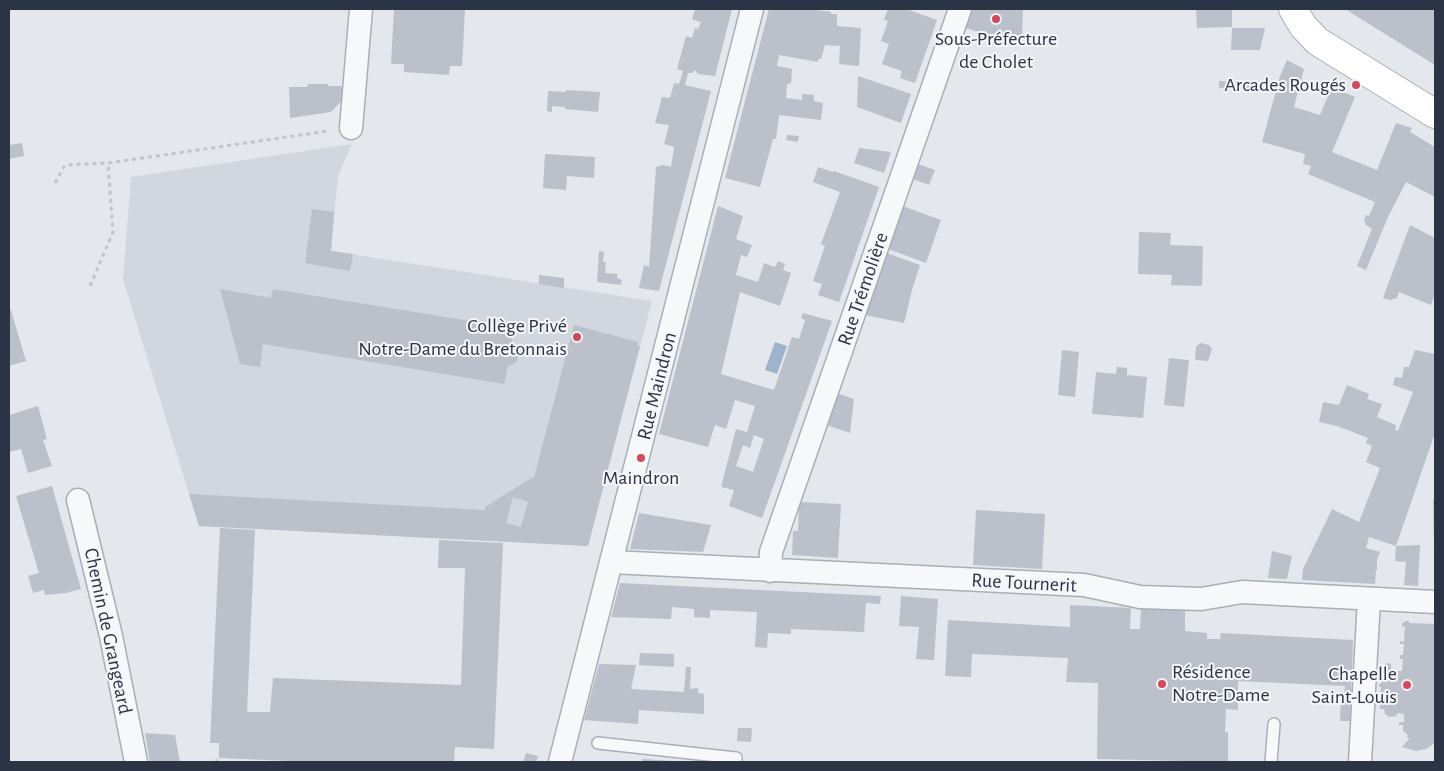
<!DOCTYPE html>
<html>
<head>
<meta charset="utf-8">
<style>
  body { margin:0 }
  #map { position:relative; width:1444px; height:771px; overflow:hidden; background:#e4e7ec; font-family:"Alegreya Sans",sans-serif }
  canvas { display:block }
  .frame { position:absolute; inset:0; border:10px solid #2b3445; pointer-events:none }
</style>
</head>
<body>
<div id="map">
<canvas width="1444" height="771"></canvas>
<div class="frame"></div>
</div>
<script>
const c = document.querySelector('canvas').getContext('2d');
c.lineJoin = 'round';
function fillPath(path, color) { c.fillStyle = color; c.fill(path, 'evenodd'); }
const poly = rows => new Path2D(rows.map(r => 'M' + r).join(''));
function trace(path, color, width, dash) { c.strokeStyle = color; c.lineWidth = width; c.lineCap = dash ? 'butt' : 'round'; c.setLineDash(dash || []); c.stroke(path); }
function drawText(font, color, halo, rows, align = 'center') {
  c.font = font + ' "Alegreya Sans",sans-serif'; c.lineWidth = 4; c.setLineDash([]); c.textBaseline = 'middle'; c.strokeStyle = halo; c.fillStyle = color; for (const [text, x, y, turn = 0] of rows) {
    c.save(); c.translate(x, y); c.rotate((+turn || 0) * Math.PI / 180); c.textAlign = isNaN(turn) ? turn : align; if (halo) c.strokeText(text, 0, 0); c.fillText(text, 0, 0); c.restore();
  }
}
const built = poly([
  [352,144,338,176,331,251,652,301,588,546,199,526,123,279,131,177]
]);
const water = poly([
  [775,342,787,346,777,374,765,370]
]);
const building = poly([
  [394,9,465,9,462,66,450,66,449,75,404,72,404,64,391,64],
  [695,9,732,9,715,76,698,74,695,70,692,73,688,73,685,85,711,91,659,291,639,288,644,265,649,267,656,167,663,165,671,167,674,147,664,144,669,125,655,123,662,97,670,98,674,83,679,84,683,71,677,69,686,36,692,38,695,28,698,29,701,22,692,19],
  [769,9,809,9,831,12,831,14,837,14,837,26,861,28,859,66,839,64,840,46,825,45,821,59,818,59,818,62,779,55,777,66,792,69,791,83,787,84,786,98,802,100,802,94,814,95,814,101,823,103,821,120,779,115,776,139,773,139,760,187,725,178],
  [888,9,906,9,937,20,915,83,900,78,902,71,882,64,889,44,881,41,888,21,884,20],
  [973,9,1023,9,1022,37,993,37,966,28],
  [1196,9,1232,9,1232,27,1197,28],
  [1345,9,1435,9,1435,65],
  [1232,28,1265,28,1260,50,1231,50],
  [1287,60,1304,69,1294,107,1320,115,1332,87,1355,97,1332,152,1377,170,1396,123,1412,128,1410,132,1435,147,1435,197,1406,182,1388,217,1366,270,1357,266,1372,229,1366,225,1364,220,1366,215,1369,216,1375,202,1308,174,1311,166,1303,164,1305,154,1262,142,1280,76],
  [858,76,911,94,901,123,857,107],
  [1219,81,1252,82,1250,90,1219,88],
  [308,84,328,84,328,86,347,86,345,97,331,112,290,118,289,87,307,87],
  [566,90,600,92,598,112,565,109,565,107,552,106,552,112,547,111,548,91,566,92],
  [787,135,799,136,798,142,786,140],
  [22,143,24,156,9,159,9,145],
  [859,148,891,152,884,173,854,163],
  [545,154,595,157,594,178,567,176,566,190,543,188],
  [918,164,935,170,929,185,913,179],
  [818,167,833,172,834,171,879,187,839,302,818,295,822,284,813,281,825,246,821,244,840,192,813,182],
  [718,206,743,216,736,239,752,245,747,257,741,255,736,275,758,282,764,263,775,267,778,261,785,264,783,270,791,273,780,306,740,292,721,374,774,390,792,337,799,339,805,320,801,318,803,313,832,321,762,518,729,506,734,490,721,487,736,429,747,432,755,406,735,400,726,429,715,425,708,447,659,434],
  [754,435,764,439,753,472,736,466,743,445,750,448],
  [903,206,941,220,926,263,888,249],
  [312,209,334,212,331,251,353,254,350,271,305,263],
  [1410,225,1435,238,1435,293,1431,305,1399,292,1397,298,1390,300,1383,298],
  [1139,232,1171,233,1170,245,1203,246,1202,286,1171,285,1172,275,1138,274],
  [599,251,604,252,603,262,606,262,605,273,617,274,617,278,622,280,621,285,597,282],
  [887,253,920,265,912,290,904,323,865,315],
  [539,275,564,278,564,288,539,284],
  [220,289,271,298,273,289,513,328,511,346,516,351,518,355,517,361,513,364,508,366,504,384,263,344,260,367,240,364],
  [11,310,26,361,9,366,9,311],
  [574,325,638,342,637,345,640,346,588,546,199,526,189,494,485,510,485,507,533,477,534,477],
  [513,497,528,502,521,527,506,523],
  [1200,343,1209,345,1212,349,1208,361,1195,360,1196,347],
  [1062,350,1079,352,1075,397,1058,395],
  [1415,350,1435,354,1435,433,1396,546,1420,545,1418,586,1404,585,1406,562,1395,561,1396,546,1369,537,1366,548,1380,552,1377,560,1377,570,1376,570,1375,584,1302,580,1303,569,1332,509,1359,522,1380,468,1366,462,1372,446,1366,443,1368,438,1337,426,1319,422,1323,402,1339,405,1347,385,1369,394,1367,399,1382,404,1377,417,1396,425,1395,430,1398,431,1413,392,1393,385,1395,377,1402,378,1404,367,1409,367],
  [1169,358,1189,360,1184,407,1164,405],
  [1117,367,1127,368,1127,375,1147,377,1143,418,1092,414,1096,372,1116,374],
  [837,393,854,399,850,433,826,425],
  [38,406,47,439,43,440,52,466,28,473,21,449,9,452,9,415],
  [52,486,81,589,66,593,45,595,44,590,33,593,28,576,39,573,16,496],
  [1433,499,1435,499,1435,547,1434,547],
  [799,502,841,504,838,558,792,555,793,531,798,531],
  [976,510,1045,514,1042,569,973,565],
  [639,513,711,525,703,552,630,549],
  [220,528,255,530,247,712,270,712,273,678,461,685,465,568,438,568,439,540,503,543,494,749,455,747,454,762,314,762,219,758,219,743,210,743],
  [1272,551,1292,556,1287,579,1268,578],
  [620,583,881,596,880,604,866,603,864,632,791,629,791,634,768,633,767,648,755,647,757,612,710,610,710,618,694,617,694,609,672,607,671,619,611,617],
  [901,596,938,599,934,660,916,659,919,627,899,626],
  [1070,605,1131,608,1130,629,1140,629,1141,608,1185,610,1185,631,1207,633,1207,639,1220,639,1221,633,1353,640,1350,721,1340,721,1341,694,1344,694,1345,686,1238,681,1238,710,1226,709,1225,732,1228,732,1228,762,1097,759,1098,683,1066,682,1068,658,972,654,971,677,945,676,948,620,1070,627],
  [1405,621,1409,621,1409,623,1435,624,1435,743,1426,749,1416,751,1402,747,1410,738,1407,738,1408,735,1403,731,1403,725,1399,725,1399,722,1404,722,1404,714,1398,713,1396,716,1389,717,1385,714,1384,709,1380,709,1380,701,1378,702,1378,699,1380,698,1381,687,1379,687,1379,684,1381,684,1382,672,1380,673,1380,669,1382,669,1381,667,1384,667,1384,665,1388,663,1391,664,1391,671,1402,671,1403,659,1400,659,1400,655,1403,655,1404,644,1400,644,1400,641,1404,642,1405,626,1402,627,1402,623,1405,622],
  [640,653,674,654,674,667,639,665],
  [599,664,636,665,631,689,684,692,686,667,691,667,690,689,698,688,698,693,704,694,704,714,639,710,638,724,584,720],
  [738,728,752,728,751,742,737,741],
  [145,733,175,735,180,762,150,762],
  [526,753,538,756,536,762,523,762],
  [642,759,673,761,673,762,642,762]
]);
const path = poly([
  [55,183,65,165,108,163,328,131],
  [90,286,113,232,108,163],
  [216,759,217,762]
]);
const lane = poly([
  [598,743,736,758,736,762],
  [1271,762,1274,724]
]);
const street = poly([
  [351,128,361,9],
  [78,500,111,636,136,762],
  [611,562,1084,585,1140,597,1201,599,1242,592,1435,602],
  [770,571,771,552,960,9],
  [560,762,752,9],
  [1360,762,1369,599]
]);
const secondary = poly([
  [1293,9,1303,26,1317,41,1435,114]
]);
const markers = [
  [996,19,5,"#d1495b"],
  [1356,85,5,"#d1495b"],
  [577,337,5,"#d1495b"],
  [641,458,5,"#d1495b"],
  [1162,684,5,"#d1495b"],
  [1407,685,5,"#d1495b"]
];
const poiNames = [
  ["Sous-Préfecture",996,39,"center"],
  ["de Cholet",996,62,"center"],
  ["Arcades Rougés",1346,85],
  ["Collège Privé",567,326],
  ["Notre-Dame du Bretonnais",567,349],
  ["Maindron",641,478,"center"],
  ["Résidence",1172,672,"left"],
  ["Notre-Dame",1172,695,"left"],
  ["Chapelle",1397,674],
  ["Saint-Louis",1397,697]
];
const streetNames = [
  ["Rue Trémolière",863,289,-71],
  ["Rue Maindron",657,386,-76],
  ["Rue Tournerit",1024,583,3],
  ["Chemin de Grangeard",108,631,78]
];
fillPath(built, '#d2d6de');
fillPath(water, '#9fb4cc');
fillPath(building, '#bbc0ca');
trace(lane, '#a9aeb7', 14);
trace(street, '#a9aeb7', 25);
trace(secondary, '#a9aeb7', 30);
trace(path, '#c2c5cb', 3, [4, 4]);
trace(lane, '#f7f8fa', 11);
trace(street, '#f7f8fa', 22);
trace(secondary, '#fff', 28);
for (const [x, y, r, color] of markers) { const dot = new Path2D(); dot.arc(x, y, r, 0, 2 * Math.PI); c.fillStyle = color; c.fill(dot); trace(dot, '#f4f6f9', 2); }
drawText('20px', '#2b3445', '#f4f6f9', poiNames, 'right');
drawText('20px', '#2b3445', '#f4f6f9', streetNames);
</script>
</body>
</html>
